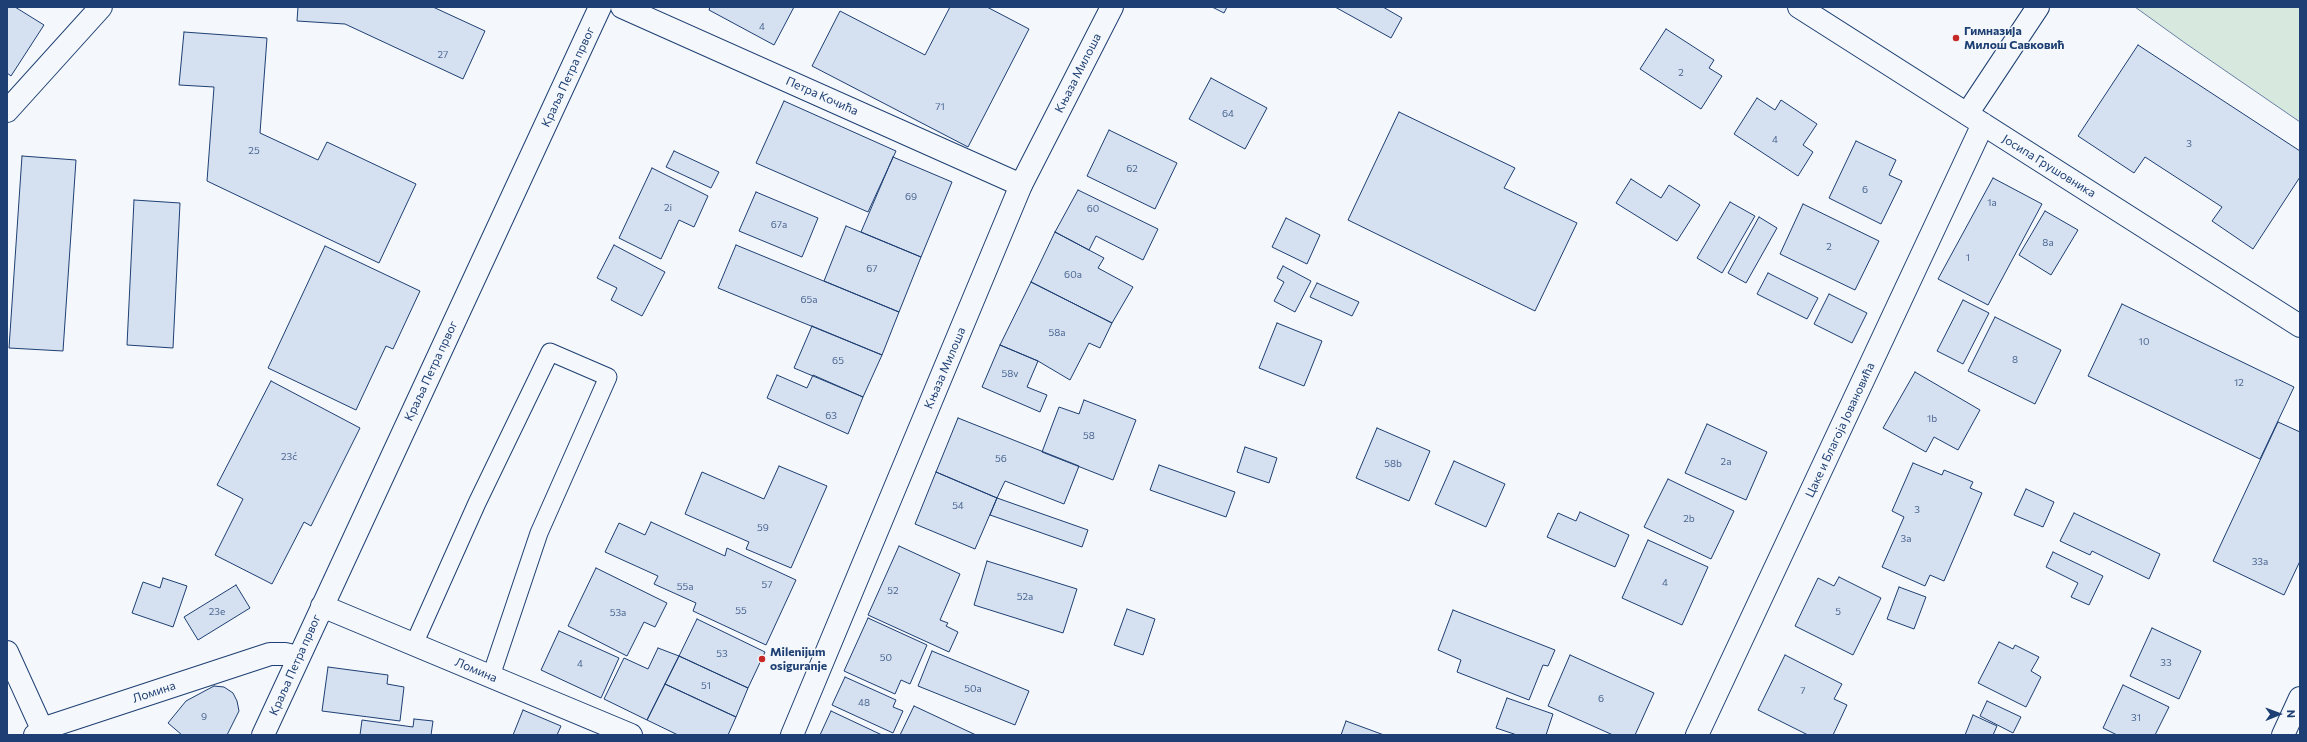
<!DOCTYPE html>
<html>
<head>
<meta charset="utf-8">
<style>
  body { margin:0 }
  #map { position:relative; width:2307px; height:742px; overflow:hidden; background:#f4f7fb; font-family:Commissioner,sans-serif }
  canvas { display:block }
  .frame { position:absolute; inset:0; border:8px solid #1d3f73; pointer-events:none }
  .north { position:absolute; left:2259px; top:694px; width:40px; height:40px; -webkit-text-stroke:3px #f4f7fb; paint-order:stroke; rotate:89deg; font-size:11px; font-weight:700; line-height:16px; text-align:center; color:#1d3f73 }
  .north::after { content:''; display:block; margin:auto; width:14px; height:18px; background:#1d3f73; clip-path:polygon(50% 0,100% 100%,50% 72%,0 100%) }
</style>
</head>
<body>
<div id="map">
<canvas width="2307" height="742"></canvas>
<div class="frame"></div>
<div class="north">N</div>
</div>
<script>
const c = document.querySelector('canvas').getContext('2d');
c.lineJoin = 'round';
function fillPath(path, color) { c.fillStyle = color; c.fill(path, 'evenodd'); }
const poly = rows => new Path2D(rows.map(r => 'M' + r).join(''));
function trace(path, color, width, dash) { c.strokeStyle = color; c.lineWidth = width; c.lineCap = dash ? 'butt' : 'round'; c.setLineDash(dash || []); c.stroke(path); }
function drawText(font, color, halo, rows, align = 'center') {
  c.font = font + ' Commissioner,sans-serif'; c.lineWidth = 3; c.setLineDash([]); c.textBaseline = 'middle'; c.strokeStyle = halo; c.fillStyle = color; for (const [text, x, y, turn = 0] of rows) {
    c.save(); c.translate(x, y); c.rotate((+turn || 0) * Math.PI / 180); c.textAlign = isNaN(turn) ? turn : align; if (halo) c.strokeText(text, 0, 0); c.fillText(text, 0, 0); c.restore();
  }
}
const green = poly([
  [2135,7,2300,7,2300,122,2185,43,2135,7]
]);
const building = poly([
  [7,7,15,7,44,25,11,76,7,73,7,7],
  [298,7,433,7,485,31,463,79,345,24,297,21,298,7],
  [710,7,794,7,774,45,709,10,710,7],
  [950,7,987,7,1029,29,968,147,812,66,840,11,925,55,950,7],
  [1212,7,1227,7,1224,13,1212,7],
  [1335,7,1383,7,1402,18,1391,38,1335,7],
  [1666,29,1714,60,1709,68,1722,76,1701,109,1640,69,1666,29],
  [184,32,267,38,260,133,318,160,327,142,416,184,379,263,207,181,214,87,179,85,184,32],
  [2138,45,2300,151,2300,177,2253,249,2212,221,2222,207,2145,157,2134,173,2078,136,2138,45],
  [1211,78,1267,108,1245,149,1189,119,1211,78],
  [1757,98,1775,110,1781,100,1817,124,1803,145,1813,152,1798,176,1734,134,1757,98],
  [784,101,896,151,868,212,756,163,784,101],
  [1399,112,1515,168,1504,188,1577,223,1535,311,1348,220,1399,112],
  [1109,130,1177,163,1155,209,1087,176,1109,130],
  [1856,141,1896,160,1889,175,1902,181,1881,224,1829,198,1856,141],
  [674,151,719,172,711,188,666,167,674,151],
  [22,156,76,160,63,351,9,348,22,156],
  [893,157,952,182,921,257,861,232,893,157],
  [652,168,708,196,694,227,679,220,661,259,619,238,652,168],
  [1993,178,2042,204,1988,305,1938,279,1993,178],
  [1631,179,1661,198,1669,185,1700,205,1677,241,1616,203,1631,179],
  [1078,190,1158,229,1143,260,1096,236,1089,250,1055,232,1078,190],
  [756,192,818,218,802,257,739,231,756,192],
  [134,200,180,203,173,348,127,345,134,200],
  [1730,202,1755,216,1722,273,1697,258,1730,202],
  [1803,204,1879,241,1855,290,1780,254,1803,204],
  [2045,211,2078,230,2051,275,2019,255,2045,211],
  [1759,217,1777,228,1746,283,1728,273,1759,217],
  [1286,218,1320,235,1307,264,1272,247,1286,218],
  [846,226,921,257,899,312,824,281,846,226],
  [1055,232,1104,258,1098,268,1133,287,1112,323,1031,282,1055,232],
  [614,245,665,272,642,316,611,300,617,288,597,278,614,245],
  [736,245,899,312,882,355,718,288,736,245],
  [325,246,420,291,393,349,386,346,356,410,268,368,325,246],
  [1283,266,1311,281,1295,312,1274,301,1284,282,1277,278,1283,266],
  [1768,273,1818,298,1807,319,1757,294,1768,273],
  [1031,282,1112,323,1100,348,1089,343,1070,380,1038,361,1000,345,1031,282],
  [1317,283,1359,302,1352,316,1310,297,1317,283],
  [1829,294,1867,313,1852,343,1814,324,1829,294],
  [1963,300,1989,313,1963,364,1937,351,1963,300],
  [2122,304,2294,387,2260,459,2088,376,2122,304],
  [1995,317,2061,350,2035,404,1968,371,1995,317],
  [1277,323,1322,341,1304,386,1259,368,1277,323],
  [812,326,882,355,863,397,794,368,812,326],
  [1000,345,1038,361,1027,387,1047,395,1040,412,982,387,1000,345],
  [1915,372,1980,410,1958,450,1934,437,1926,452,1883,428,1915,372],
  [777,375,807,388,813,375,863,397,848,434,767,398,777,375],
  [271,381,360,428,311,526,304,522,272,584,215,555,243,499,217,485,271,381],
  [1084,400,1136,420,1113,480,1042,452,1059,407,1079,414,1084,400],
  [958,418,1079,466,1064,504,1005,481,997,498,936,472,958,418],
  [2278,422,2300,432,2300,561,2284,595,2213,561,2278,422],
  [1707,424,1767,452,1746,500,1685,473,1707,424],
  [1377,428,1430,451,1409,501,1356,478,1377,428],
  [1245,447,1277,458,1269,483,1237,472,1245,447],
  [1454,461,1505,484,1486,527,1435,504,1454,461],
  [1913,463,1942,475,1944,470,1973,482,1970,488,1982,493,1944,581,1930,575,1925,586,1882,567,1904,517,1892,511,1913,463],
  [1159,465,1235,492,1226,517,1150,490,1159,465],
  [779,466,827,486,791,568,746,549,749,542,685,514,702,472,764,499,779,466],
  [936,472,997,498,975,549,915,524,936,472],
  [1668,479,1734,511,1711,559,1644,527,1668,479],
  [2026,489,2054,502,2043,527,2014,515,2026,489],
  [997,498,1088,530,1082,547,990,515,997,498],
  [1580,512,1629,535,1615,567,1547,537,1558,513,1576,521,1580,512],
  [2074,513,2160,554,2149,579,2092,551,2090,555,2060,541,2074,513],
  [651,522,725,556,727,548,796,580,766,645,693,611,696,603,654,584,658,576,605,552,619,523,645,535,651,522],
  [1648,540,1708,567,1682,625,1622,598,1648,540],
  [899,546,960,574,940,620,948,623,946,626,958,632,949,652,868,615,899,546],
  [2053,552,2103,576,2089,605,2071,597,2078,583,2046,567,2053,552],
  [987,561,1077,589,1063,633,974,605,987,561],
  [596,568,667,603,655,627,644,622,627,656,568,626,596,568],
  [1839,577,1881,598,1853,655,1795,626,1818,578,1834,586,1839,577],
  [163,578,187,586,173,627,132,613,143,582,160,588,163,578],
  [236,585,250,608,198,640,184,617,236,585],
  [1899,587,1926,597,1914,629,1887,619,1899,587],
  [1127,609,1155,619,1143,655,1114,645,1127,609],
  [1453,610,1555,650,1548,666,1543,665,1529,700,1457,672,1461,660,1438,650,1453,610],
  [868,618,927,645,910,684,901,680,895,694,844,671,868,618],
  [697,619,765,652,748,688,679,656,697,619],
  [2152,628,2201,651,2179,699,2130,676,2152,628],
  [559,631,619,658,601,698,541,670,559,631],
  [1999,642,2013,649,2015,645,2039,657,2031,671,2041,677,2026,707,1978,683,1999,642],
  [658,648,679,656,647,720,604,699,624,658,648,669,658,648],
  [932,651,1029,691,1015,725,918,686,932,651],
  [1570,655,1654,693,1635,735,1613,735,1548,706,1570,655],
  [1785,655,1842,684,1834,699,1847,705,1833,735,1808,735,1758,710,1785,655],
  [679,656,748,688,736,717,665,684,679,656],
  [328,667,388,675,387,684,404,687,400,721,322,711,328,667],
  [845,677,896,700,893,707,903,711,893,733,832,705,845,677],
  [665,684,736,717,728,735,678,735,647,720,665,684],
  [2123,685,2169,707,2155,735,2117,735,2103,728,2123,685],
  [214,686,224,687,233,693,237,701,239,711,227,735,182,735,168,723,186,701,214,686],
  [1507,698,1553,714,1546,735,1517,735,1496,728,1507,698],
  [1987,701,2021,717,2013,733,1980,716,1987,701],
  [914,706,976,735,900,735,914,706],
  [523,710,561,726,557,735,513,735,523,710],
  [831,711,882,735,820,735,831,711],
  [1973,715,1997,726,1993,735,1965,735,1973,715],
  [414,719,433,721,431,735,360,735,362,720,413,727,414,719],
  [1346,721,1384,735,1341,735,1346,721]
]);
const service = poly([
  [414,644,477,503,550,352,608,377,539,533,491,676]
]);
const minor = poly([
  [622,7,1021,185],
  [1799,7,2300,326],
  [7,111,101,7],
  [1967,114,2038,7],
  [322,606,631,735],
  [7,652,42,729],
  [35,735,42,729,270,654,285,654,298,657],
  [263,735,600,7],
  [1697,735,1983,124]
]);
const tertiary = poly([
  [792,735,1021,185,1112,7]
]);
const primary = poly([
  [2283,735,2300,698]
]);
const markers = [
  [1956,38,4,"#c62828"],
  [762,659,4,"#c62828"]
];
const numberNames = [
  ["4",762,27],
  ["27",443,55],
  ["2",1681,73],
  ["71",940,107],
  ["64",1228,114],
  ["4",1775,140],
  ["3",2189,144],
  ["25",254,151],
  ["62",1132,169],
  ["6",1865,190],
  ["69",911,197],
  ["1a",1992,203],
  ["2i",668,208],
  ["60",1093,209],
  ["67a",779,225],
  ["8a",2048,243],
  ["2",1829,247],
  ["1",1968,258],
  ["67",872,269],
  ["60a",1073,275],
  ["65a",809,300],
  ["58a",1057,333],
  ["10",2144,342],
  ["8",2015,360],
  ["65",838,361],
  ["58v",1010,374],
  ["12",2239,383],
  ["63",831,416],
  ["1b",1932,419],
  ["58",1089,436],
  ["23ć",289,457],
  ["56",1001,459],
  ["2a",1726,462],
  ["58b",1393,464],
  ["54",958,506],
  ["3",1917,510],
  ["2b",1689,519],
  ["59",763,528],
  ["3a",1906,539],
  ["33a",2260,562],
  ["4",1665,583],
  ["57",767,585],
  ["55a",685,587],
  ["52",893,591],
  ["52a",1025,597],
  ["55",741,611],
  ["23e",217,612],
  ["5",1838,612],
  ["53a",618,613],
  ["53",722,654],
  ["50",886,658],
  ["33",2166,663],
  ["4",580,664],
  ["51",706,686],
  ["50a",973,689],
  ["7",1803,691],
  ["6",1601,699],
  ["48",864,703],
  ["9",204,717],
  ["31",2136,718]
];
const poiNames = [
  ["Гимназија",1964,31],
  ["Милош Савковић",1964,45],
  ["Milenijum",770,652],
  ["osiguranje",770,666]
];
const streetNames = [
  ["Књаза Милоша",1078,73,-63],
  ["Краља Петра првог",568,77,-65],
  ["Петра Кочића",822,96,24],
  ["Јосипа Грушовника",2049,166,32],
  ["Књаза Милоша",945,368,-67],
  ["Краља Петра првог",431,371,-65],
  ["Цаке и Благоја Јовановића",1840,430,-65],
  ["Краља Петра првог",295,665,-66],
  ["Ломина",476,670,23],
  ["Ломина",154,692,-18]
];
fillPath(green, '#d7e8df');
trace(green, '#687fa3', 1);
fillPath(building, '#d5e0f0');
trace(building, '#1d3f73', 1);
trace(service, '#1d3f73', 19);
trace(minor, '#1d3f73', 24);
trace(tertiary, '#1d3f73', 24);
trace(primary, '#1d3f73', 24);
trace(service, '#f4f7fb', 17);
trace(minor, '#f4f7fb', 22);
trace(tertiary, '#f4f7fb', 22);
trace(primary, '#f4f7fb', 22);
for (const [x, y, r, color] of markers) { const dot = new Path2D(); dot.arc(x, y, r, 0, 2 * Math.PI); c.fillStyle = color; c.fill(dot); trace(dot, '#f4f7fb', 1.5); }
drawText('10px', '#4b6792', null, numberNames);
drawText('bold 12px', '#1d3f73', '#f4f7fb', poiNames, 'left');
drawText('12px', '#1d3f73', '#f4f7fb', streetNames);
</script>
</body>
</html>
